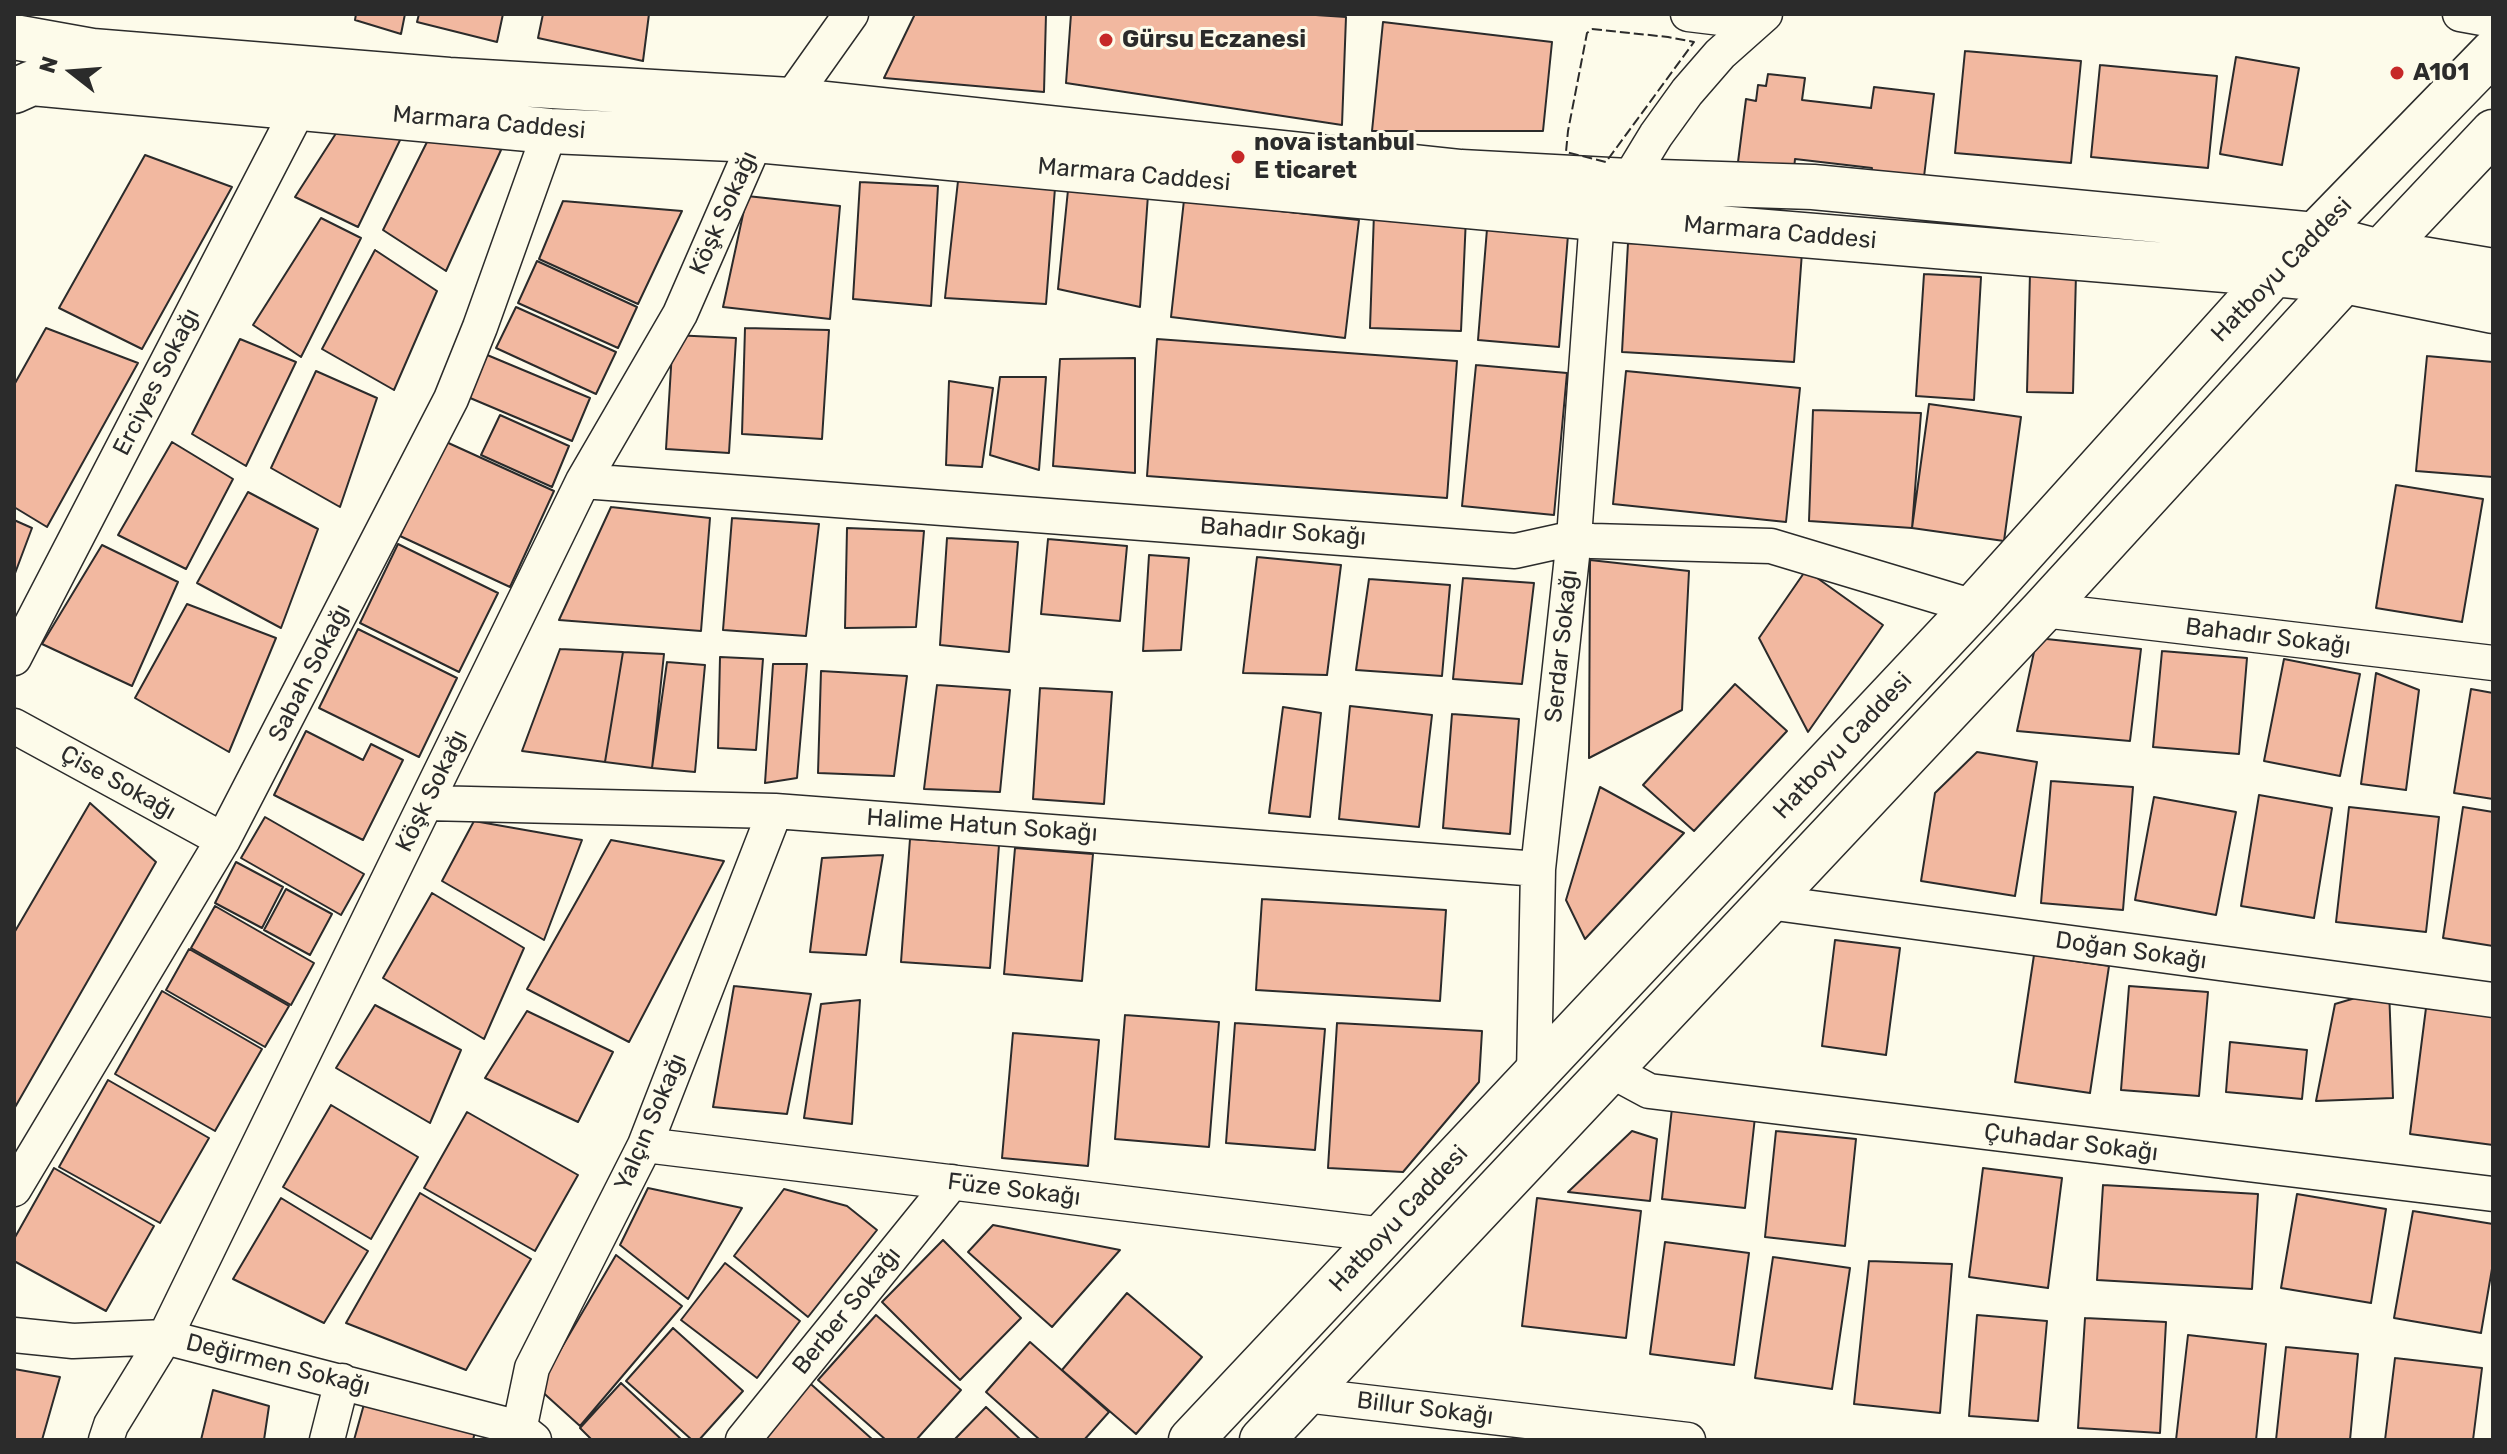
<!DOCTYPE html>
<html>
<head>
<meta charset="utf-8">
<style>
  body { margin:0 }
  #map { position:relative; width:2507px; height:1454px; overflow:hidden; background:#fdfbea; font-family:Rubik,sans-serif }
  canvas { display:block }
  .frame { position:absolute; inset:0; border:16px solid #2b2b2b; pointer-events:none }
  .north { position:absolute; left:32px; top:32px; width:80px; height:80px; -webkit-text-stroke:6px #fdfbea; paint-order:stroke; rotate:287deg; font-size:22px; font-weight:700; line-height:32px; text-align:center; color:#2b2b2b }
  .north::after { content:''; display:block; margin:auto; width:28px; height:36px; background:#2b2b2b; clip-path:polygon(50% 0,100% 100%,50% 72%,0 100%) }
</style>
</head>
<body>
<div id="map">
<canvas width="2507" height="1454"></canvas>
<div class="frame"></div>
<div class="north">N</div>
</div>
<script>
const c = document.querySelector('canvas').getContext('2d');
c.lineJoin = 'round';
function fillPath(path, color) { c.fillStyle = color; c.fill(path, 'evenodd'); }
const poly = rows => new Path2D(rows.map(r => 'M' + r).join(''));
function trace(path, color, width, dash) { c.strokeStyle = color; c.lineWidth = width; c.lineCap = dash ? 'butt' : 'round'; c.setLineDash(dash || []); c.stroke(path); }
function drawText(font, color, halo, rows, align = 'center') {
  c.font = font + ' Rubik,sans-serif'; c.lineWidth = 6; c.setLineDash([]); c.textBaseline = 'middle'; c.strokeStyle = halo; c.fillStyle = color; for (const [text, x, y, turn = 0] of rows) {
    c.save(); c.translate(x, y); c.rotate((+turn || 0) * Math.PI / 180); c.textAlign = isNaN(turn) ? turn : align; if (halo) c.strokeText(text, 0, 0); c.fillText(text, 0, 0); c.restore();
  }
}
const building = poly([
  [356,14,405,14,401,34,355,20,356,14],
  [419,14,503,14,497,42,417,22,419,14],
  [543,14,649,14,643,61,538,38,543,14],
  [915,14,1046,14,1044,92,884,78,915,14],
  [1071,14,1301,14,1346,17,1342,125,1066,83,1071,14],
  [1383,22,1552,42,1543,131,1372,131,1383,22],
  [1965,51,2081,61,2071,163,1955,153,1965,51],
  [2236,57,2299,68,2282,165,2220,154,2236,57],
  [2100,65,2217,76,2208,168,2091,157,2100,65],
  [1768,74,1805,78,1802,100,1871,108,1874,87,1934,94,1923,185,1870,178,1872,168,1795,159,1794,169,1738,162,1746,99,1756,101,1758,85,1766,86,1768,74],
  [342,124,403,134,358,227,295,197,342,124],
  [435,126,501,150,446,271,383,230,435,126],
  [145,155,232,187,142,349,59,308,145,155],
  [958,181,1055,188,1046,304,945,298,958,181],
  [860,182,938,186,931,306,853,299,860,182],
  [1068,190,1148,195,1140,307,1058,289,1068,190],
  [747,196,840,206,830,319,723,307,747,196],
  [1184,200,1359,220,1345,338,1171,317,1184,200],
  [563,201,682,211,638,304,539,259,563,201],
  [1374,213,1466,217,1461,331,1370,328,1374,213],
  [321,218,361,238,301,357,253,325,321,218],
  [1487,229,1568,235,1559,347,1478,340,1487,229],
  [1628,243,1802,252,1794,362,1622,352,1628,243],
  [375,250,437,291,394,390,322,349,375,250],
  [537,261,637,307,618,348,518,303,537,261],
  [2030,273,2076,274,2073,393,2027,392,2030,273],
  [1924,274,1981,277,1974,400,1916,396,1924,274],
  [516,307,616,352,596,394,496,348,516,307],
  [46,328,138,363,47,527,14,507,14,385,46,328],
  [745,328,829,330,822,439,742,434,745,328],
  [673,335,736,338,729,453,666,449,673,335],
  [240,339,296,362,246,466,192,434,240,339],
  [1157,339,1457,361,1447,498,1147,476,1157,339],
  [480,352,590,398,572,441,463,395,480,352],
  [2427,356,2493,362,2493,477,2416,471,2427,356],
  [1135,358,1135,473,1053,466,1060,359,1135,358],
  [1476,365,1567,373,1554,515,1462,506,1476,365],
  [316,371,377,398,340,507,271,468,316,371],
  [1626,371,1800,388,1786,522,1613,504,1626,371],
  [1000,377,1046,377,1039,470,990,455,1000,377],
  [949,381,993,388,982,467,946,465,949,381],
  [1929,404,2021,417,2004,541,1912,528,1929,404],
  [1813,410,1921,413,1912,528,1809,521,1813,410],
  [500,415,569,446,552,487,481,455,500,415],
  [444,441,554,491,510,587,400,536,444,441],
  [172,442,233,479,186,569,118,535,172,442],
  [2396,485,2483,499,2462,622,2376,608,2396,485],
  [248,492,318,529,281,628,197,583,248,492],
  [611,507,710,518,701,631,559,620,611,507],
  [732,518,819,524,806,636,723,630,732,518],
  [14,520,32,528,14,576,14,520],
  [847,528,924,531,916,627,845,628,847,528],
  [947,538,1018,542,1009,652,940,645,947,538],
  [1048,539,1127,546,1120,621,1041,614,1048,539],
  [398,544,498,593,459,672,360,623,398,544],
  [102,545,178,582,132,686,42,644,102,545],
  [1149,555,1189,558,1181,650,1143,651,1149,555],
  [1257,557,1341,565,1327,675,1243,673,1257,557],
  [1590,560,1689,571,1682,710,1589,758,1590,560],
  [1806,570,1883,625,1808,732,1759,638,1806,570],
  [1463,578,1534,583,1522,684,1453,679,1463,578],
  [1369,579,1450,585,1442,676,1356,670,1369,579],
  [187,604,276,638,229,752,135,698,187,604],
  [358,629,457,678,419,757,319,708,358,629],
  [2037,638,2141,649,2130,741,2017,731,2037,638],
  [560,649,623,652,605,762,522,751,560,649],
  [2162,651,2247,658,2239,754,2153,747,2162,651],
  [623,652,664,654,652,768,605,762,623,652],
  [720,657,763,659,756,750,718,748,720,657],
  [2284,659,2360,674,2340,776,2264,761,2284,659],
  [667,662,705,665,695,772,652,768,667,662],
  [773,664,807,664,797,778,765,783,773,664],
  [821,671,907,676,894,776,818,773,821,671],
  [2376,673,2419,690,2406,790,2361,784,2376,673],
  [1735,684,1787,731,1694,831,1643,785,1735,684],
  [937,685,1010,690,1000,792,924,789,937,685],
  [1040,688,1112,692,1104,804,1033,799,1040,688],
  [2471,689,2493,693,2493,799,2454,793,2471,689],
  [1350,706,1432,715,1419,827,1339,819,1350,706],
  [1283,707,1321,713,1310,817,1269,813,1283,707],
  [1452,714,1519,719,1510,834,1443,828,1452,714],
  [306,731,363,760,371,744,403,760,363,840,274,795,306,731],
  [1977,752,2037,762,2015,896,1921,881,1935,793,1977,752],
  [2051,781,2133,787,2123,910,2041,903,2051,781],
  [1600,787,1684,833,1585,939,1566,900,1600,787],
  [2259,795,2332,808,2314,918,2241,906,2259,795],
  [2154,797,2236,812,2216,915,2135,900,2154,797],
  [90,803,156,862,14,1109,14,933,90,803],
  [2349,807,2439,817,2426,932,2336,922,2349,807],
  [2463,807,2493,812,2493,946,2443,938,2463,807],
  [265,817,364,874,341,915,241,858,265,817],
  [474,821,582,840,544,940,442,881,474,821],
  [910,839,999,845,990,968,901,962,910,839],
  [611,840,724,861,629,1042,527,989,611,840],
  [1015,848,1093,854,1082,981,1004,974,1015,848],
  [883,855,866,955,810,952,822,858,883,855],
  [236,862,283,887,262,928,215,903,236,862],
  [286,889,332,914,310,955,264,930,286,889],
  [432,893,524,948,484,1039,383,978,432,893],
  [1262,899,1446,910,1440,1001,1256,990,1262,899],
  [215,906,314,963,291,1005,191,948,215,906],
  [1835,940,1900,948,1886,1055,1822,1046,1835,940],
  [189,949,289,1006,265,1047,166,990,189,949],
  [2034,955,2109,966,2090,1093,2015,1082,2034,955],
  [734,986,811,994,787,1114,713,1107,734,986],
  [2129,986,2208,992,2199,1096,2121,1090,2129,986],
  [2389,988,2393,1098,2316,1101,2335,1004,2389,988],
  [162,991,262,1049,215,1131,115,1074,162,991],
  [860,1000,852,1124,804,1118,821,1004,860,1000],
  [375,1005,461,1050,430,1123,336,1068,375,1005],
  [2426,1008,2493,1016,2493,1145,2410,1134,2426,1008],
  [527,1011,613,1052,578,1122,485,1078,527,1011],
  [1125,1015,1219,1022,1209,1147,1115,1139,1125,1015],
  [1235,1023,1325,1029,1315,1150,1226,1143,1235,1023],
  [1337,1023,1482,1031,1479,1082,1403,1172,1328,1168,1337,1023],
  [1013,1033,1099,1040,1088,1166,1002,1158,1013,1033],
  [2230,1042,2307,1050,2302,1099,2226,1092,2230,1042],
  [108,1080,209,1138,160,1223,59,1167,108,1080],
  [331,1105,418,1157,371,1239,283,1187,331,1105],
  [1672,1108,1755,1117,1745,1208,1662,1199,1672,1108],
  [467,1112,578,1175,535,1251,424,1188,467,1112],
  [1632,1131,1657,1139,1650,1201,1568,1192,1632,1131],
  [1776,1131,1856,1139,1845,1246,1765,1237,1776,1131],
  [54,1168,154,1226,106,1311,14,1261,14,1239,54,1168],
  [1983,1168,2062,1178,2048,1288,1969,1277,1983,1168],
  [2103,1185,2258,1194,2252,1289,2097,1280,2103,1185],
  [648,1188,742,1208,688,1299,620,1245,648,1188],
  [784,1189,847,1206,877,1230,808,1317,734,1256,784,1189],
  [420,1193,531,1259,466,1370,346,1323,420,1193],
  [2297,1194,2386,1209,2371,1303,2281,1288,2297,1194],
  [281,1198,368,1251,324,1323,233,1279,281,1198],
  [1537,1198,1641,1211,1626,1338,1522,1326,1537,1198],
  [2413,1211,2493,1224,2493,1263,2481,1333,2394,1318,2413,1211],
  [993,1225,1120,1250,1052,1327,968,1252,993,1225],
  [943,1240,1021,1318,960,1380,882,1302,943,1240],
  [1665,1242,1749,1253,1734,1365,1650,1354,1665,1242],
  [616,1255,682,1306,580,1426,538,1388,616,1255],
  [1773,1257,1850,1268,1832,1389,1755,1378,1773,1257],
  [1869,1261,1952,1264,1940,1413,1854,1404,1869,1261],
  [725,1263,800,1321,757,1378,681,1320,725,1263],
  [1127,1293,1202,1357,1136,1434,1062,1370,1127,1293],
  [876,1315,961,1390,916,1440,886,1440,818,1380,876,1315],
  [1977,1315,2047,1321,2038,1421,1969,1416,1977,1315],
  [2085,1318,2166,1322,2160,1433,2078,1428,2085,1318],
  [673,1328,743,1391,699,1440,692,1440,626,1381,673,1328],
  [2188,1335,2266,1344,2256,1440,2176,1440,2188,1335],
  [1030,1342,1109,1412,1084,1440,1040,1440,986,1392,1030,1342],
  [2286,1347,2358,1354,2350,1440,2276,1440,2286,1347],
  [2395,1358,2482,1368,2473,1440,2385,1440,2395,1358],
  [14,1369,60,1377,42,1440,14,1440,14,1369],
  [803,1377,873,1440,747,1440,803,1377],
  [621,1383,682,1440,592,1440,580,1428,621,1383],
  [213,1390,269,1406,264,1440,201,1440,213,1390],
  [366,1397,477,1424,473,1440,354,1440,366,1397],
  [986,1407,1021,1440,954,1440,986,1407]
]);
const street = poly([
  [1688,14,1754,22],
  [2460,14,2493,20],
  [790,100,851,14],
  [583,481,1515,551,1574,538,1592,541,1771,546,1974,607],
  [2043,610,2493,663],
  [14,658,300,106],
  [14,726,223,840],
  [426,803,775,811,1538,869],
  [1768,902,2493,1000],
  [1610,1070,1649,1091,2493,1194],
  [1534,1075,1538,869,1574,538,1597,218,1628,181,1656,135,1687,92,1720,54,1765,14],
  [645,1145,1384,1235],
  [14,1189,223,840,451,399,480,327,550,131],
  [14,1335,73,1341,165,1337,519,1428,534,1440],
  [1305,1395,1688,1440],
  [106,1440,111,1425,165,1337,583,481,680,314,756,140],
  [327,1440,342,1381],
  [517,1440,532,1368,645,1145,775,811],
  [743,1440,952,1182]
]);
const secondary = poly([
  [14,37,92,51,449,80,790,100,1461,172,1628,181,1813,187,2315,235,2380,252,2493,271],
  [14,91,32,83,550,131,756,140,1597,218,2274,274,2344,281,2493,311],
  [1191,1440,1974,607,2274,274,2315,235,2493,52],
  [1262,1440,2043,610,2344,281,2380,252,2493,132]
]);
const fence = poly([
  [1592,29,1668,37,1694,42,1606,162,1566,152,1568,131,1587,33,1592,29]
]);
const markers = [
  [1106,40,8,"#c62828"],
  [2397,73,8,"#c62828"],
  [1238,157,8,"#c62828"]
];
const poiNames = [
  ["Gürsu Eczanesi",1122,40],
  ["A101",2413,73],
  ["nova istanbul",1254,143],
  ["E ticaret",1254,171]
];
const streetNames = [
  ["Marmara Caddesi",489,123,5],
  ["Marmara Caddesi",1134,175,5],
  ["Köşk Sokağı",724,213,-66],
  ["Marmara Caddesi",1780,233,5],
  ["Hatboyu Caddesi",2282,270,-46],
  ["Erciyes Sokağı",157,382,-63],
  ["Bahadır Sokağı",1283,532,4],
  ["Bahadır Sokağı",2268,637,7],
  ["Serdar Sokağı",1562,646,-84],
  ["Sabah Sokağı",310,673,-63],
  ["Hatboyu Caddesi",1843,746,-47],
  ["Çise Sokağı",118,783,29],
  ["Köşk Sokağı",432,791,-64],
  ["Halime Hatun Sokağı",982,826,4],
  ["Doğan Sokağı",2131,951,8],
  ["Yalçın Sokağı",651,1122,-67],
  ["Çuhadar Sokağı",2071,1143,7],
  ["Füze Sokağı",1014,1190,7],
  ["Hatboyu Caddesi",1399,1219,-47],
  ["Berber Sokağı",847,1311,-51],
  ["Değirmen Sokağı",278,1365,14],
  ["Billur Sokağı",1425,1409,7]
];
fillPath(building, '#f2b8a0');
trace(building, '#2b2b2b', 2);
trace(street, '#2b2b2b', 37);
trace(secondary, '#2b2b2b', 47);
trace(street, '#fdfbea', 34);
trace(secondary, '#fdfbea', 44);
trace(fence, '#2b2b2b', 2, [10, 4]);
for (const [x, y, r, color] of markers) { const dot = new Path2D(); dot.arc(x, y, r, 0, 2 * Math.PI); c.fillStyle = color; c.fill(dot); trace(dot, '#fdfbea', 3); }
drawText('bold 24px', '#2b2b2b', '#fdfbea', poiNames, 'left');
drawText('24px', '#2b2b2b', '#fdfbea', streetNames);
</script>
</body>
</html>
